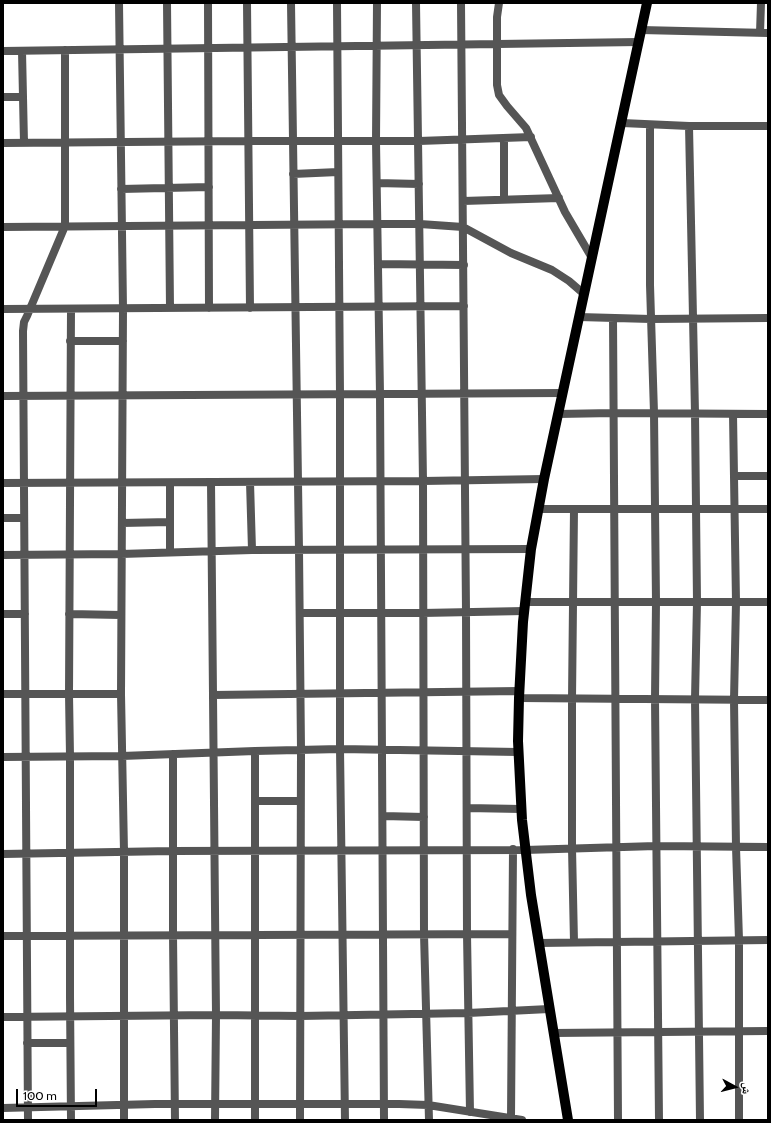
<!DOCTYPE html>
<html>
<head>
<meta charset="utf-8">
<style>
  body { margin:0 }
  #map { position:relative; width:771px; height:1123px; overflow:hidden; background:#fff; font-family:Cabin,"Noto Naskh Arabic",sans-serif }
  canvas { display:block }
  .frame { position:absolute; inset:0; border:4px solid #000; pointer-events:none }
  .north { position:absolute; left:715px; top:1067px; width:40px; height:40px; -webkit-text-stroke:3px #fff; paint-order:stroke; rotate:97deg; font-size:11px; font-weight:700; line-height:16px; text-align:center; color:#000 }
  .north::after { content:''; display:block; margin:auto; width:14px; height:18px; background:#000; clip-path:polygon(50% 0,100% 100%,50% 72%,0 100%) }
  .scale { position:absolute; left:16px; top:1089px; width:81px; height:18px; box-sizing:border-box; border:2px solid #000; border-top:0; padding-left:5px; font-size:12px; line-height:14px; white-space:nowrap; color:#000; -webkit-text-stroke:3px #fff; paint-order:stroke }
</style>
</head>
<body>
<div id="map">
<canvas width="771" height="1123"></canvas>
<div class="frame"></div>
<div class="north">ش</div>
<div class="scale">100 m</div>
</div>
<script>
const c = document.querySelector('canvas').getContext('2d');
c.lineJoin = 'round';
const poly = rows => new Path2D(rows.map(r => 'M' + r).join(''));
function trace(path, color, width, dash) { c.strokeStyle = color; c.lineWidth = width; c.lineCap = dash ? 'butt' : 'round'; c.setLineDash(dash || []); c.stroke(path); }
const minor = poly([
  [119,3,123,309,121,694,124,852,124,1120],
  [167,3,170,308],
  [208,3,209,308],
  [247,3,250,308],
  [291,3,299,550,301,750,300,1120],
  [337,3,340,394,340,749,345,1120],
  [377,3,376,141,380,394,384,1120],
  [416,3,423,481,424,934,429,1120],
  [461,3,466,612,467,934,470,1112],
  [499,3,497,17,497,85,499,95,507,106,526,128,565,212,592,258],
  [641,30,768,33],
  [760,33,761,3],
  [3,51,639,42],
  [22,51,24,143],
  [3,97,23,97],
  [622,123,689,126,768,126],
  [650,125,650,285,654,413,656,602,655,699,659,1120],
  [689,126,695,413,697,602,695,699,700,1120],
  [504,138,504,199],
  [3,143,249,141,419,141,531,137],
  [293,174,338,172],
  [377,183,419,184],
  [121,189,209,187],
  [463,201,559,198],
  [3,227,378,224,420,224,463,227,511,253,552,270,569,281,584,294],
  [378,264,464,265],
  [3,309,464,306],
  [71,309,69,694,70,756,70,997,71,1120],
  [579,317,651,319,768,318],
  [613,318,618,1120],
  [70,341,123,341],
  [3,396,563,393],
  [558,414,613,413,768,414],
  [733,414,736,602,734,700,736,847,739,940,739,1120],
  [734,476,768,476],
  [211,482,216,1015,215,1120],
  [250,482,252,550],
  [3,483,423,481,544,479],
  [170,483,170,552],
  [538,509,768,509],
  [3,518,24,518],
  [122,523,170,522],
  [3,555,121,554,252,550,531,549],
  [525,602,768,602],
  [300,613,422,613,524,611],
  [3,614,25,614],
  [69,614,121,615],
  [3,694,121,694],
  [213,695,519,691],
  [519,698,768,700],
  [173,754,173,935,175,1120],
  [3,757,122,756,255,751,340,749,518,752],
  [255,801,300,801],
  [467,808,521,809],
  [383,816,424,817],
  [3,854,172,851,525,850,656,846,768,847],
  [3,936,512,934],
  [574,942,572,848,572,699,574,509],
  [539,943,768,940],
  [3,1017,216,1015,300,1016,468,1013,549,1009],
  [553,1033,768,1031],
  [27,1043,70,1043],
  [3,1108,155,1104,399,1104,428,1105,522,1120],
  [511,1118,513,849],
  [28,1120,23,331,24,322,27,316,65,226,65,50],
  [255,1120,255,751]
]);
const major = poly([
  [568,1120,531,895,522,820,518,741,519,698,523,622,531,549,544,479,647,3]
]);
trace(minor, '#555', 8);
trace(major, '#000', 10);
</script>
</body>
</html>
